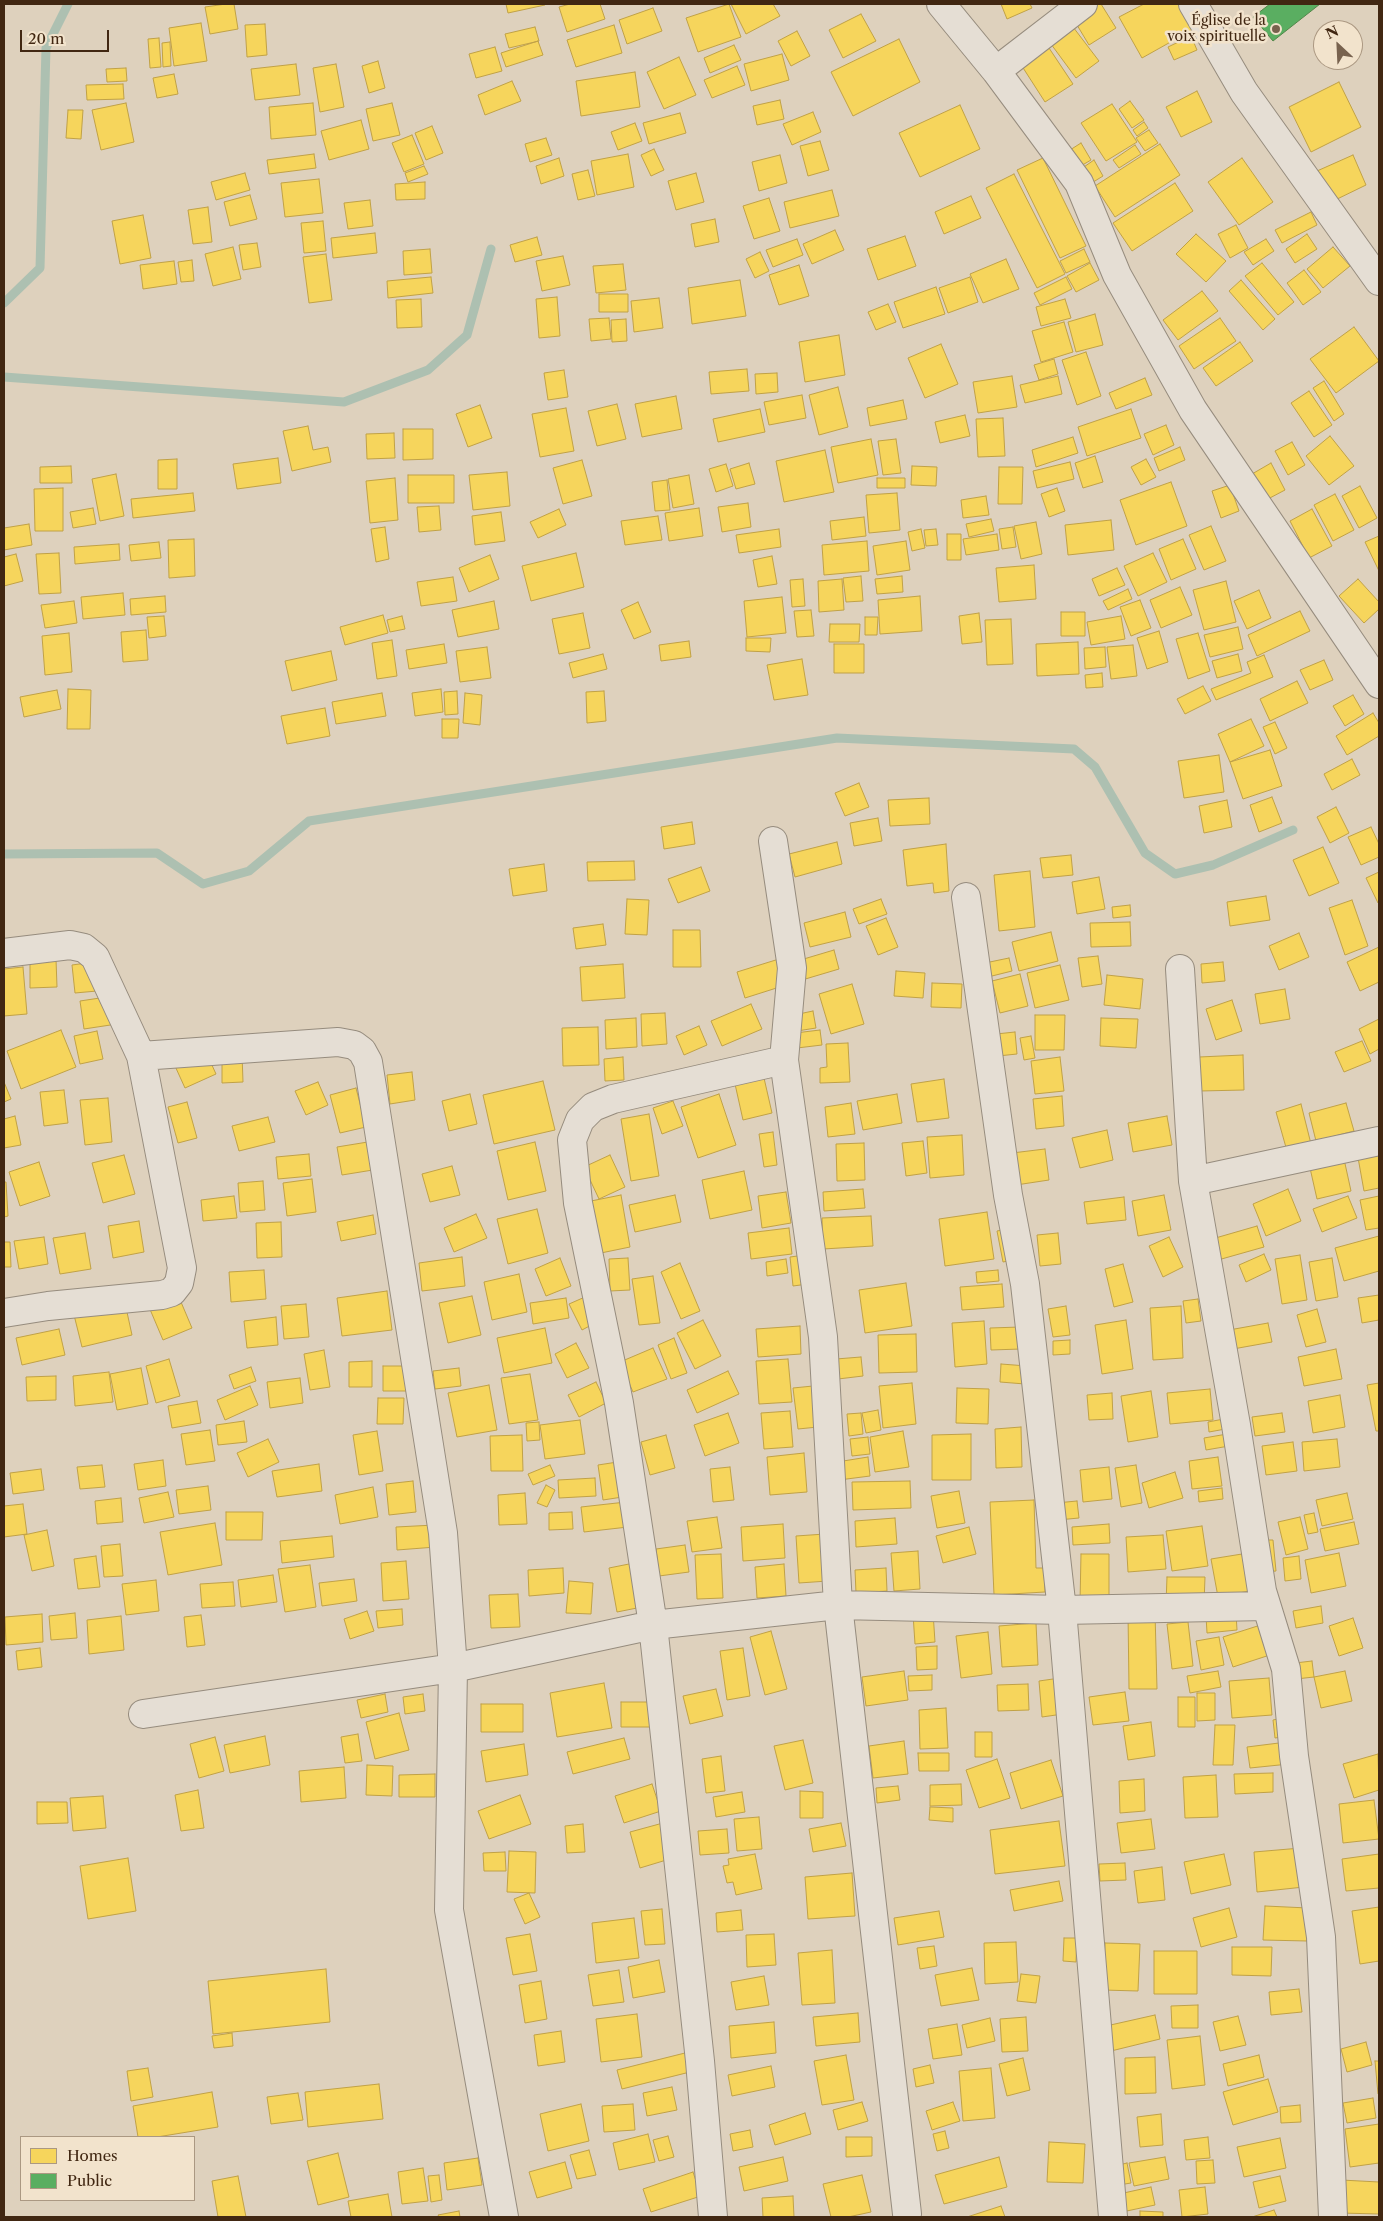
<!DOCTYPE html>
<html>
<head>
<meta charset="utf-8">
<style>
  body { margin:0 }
  #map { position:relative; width:1383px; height:2221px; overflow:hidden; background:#ded1bd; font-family:"Libre Caslon Text",serif }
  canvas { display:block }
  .frame { position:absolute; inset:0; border:5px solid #412712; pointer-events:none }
  .legend { position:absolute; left:20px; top:2136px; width:175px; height:65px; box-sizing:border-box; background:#f2e3cc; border:1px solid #ab9882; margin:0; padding:6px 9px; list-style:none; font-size:15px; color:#412712 }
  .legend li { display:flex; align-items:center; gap:10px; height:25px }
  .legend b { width:25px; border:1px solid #ab9882 }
  .north { position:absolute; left:1313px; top:20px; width:50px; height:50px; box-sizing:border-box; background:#f2e3cc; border:1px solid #ab9882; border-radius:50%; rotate:335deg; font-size:14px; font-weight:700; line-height:20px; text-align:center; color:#412712 }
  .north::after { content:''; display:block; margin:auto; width:18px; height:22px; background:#78624e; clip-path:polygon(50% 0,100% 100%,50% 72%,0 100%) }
  .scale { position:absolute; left:20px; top:30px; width:89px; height:22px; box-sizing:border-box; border:2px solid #412712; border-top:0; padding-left:6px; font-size:15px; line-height:18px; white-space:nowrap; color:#412712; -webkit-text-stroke:4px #f2e3cc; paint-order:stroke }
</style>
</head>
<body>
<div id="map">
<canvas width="1383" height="2221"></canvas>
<div class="frame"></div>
<ul class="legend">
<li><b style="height:14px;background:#f6d55c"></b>Homes</li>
<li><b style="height:14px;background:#5aae61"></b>Public</li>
</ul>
<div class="north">N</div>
<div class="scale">20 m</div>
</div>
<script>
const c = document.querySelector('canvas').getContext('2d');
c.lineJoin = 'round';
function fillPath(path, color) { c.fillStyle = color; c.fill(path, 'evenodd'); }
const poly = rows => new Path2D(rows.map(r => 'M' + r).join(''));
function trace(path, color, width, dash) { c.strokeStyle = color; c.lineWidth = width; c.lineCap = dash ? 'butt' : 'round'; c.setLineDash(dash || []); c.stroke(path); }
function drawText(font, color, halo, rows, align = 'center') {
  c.font = font + ' "Libre Caslon Text",serif'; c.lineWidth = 5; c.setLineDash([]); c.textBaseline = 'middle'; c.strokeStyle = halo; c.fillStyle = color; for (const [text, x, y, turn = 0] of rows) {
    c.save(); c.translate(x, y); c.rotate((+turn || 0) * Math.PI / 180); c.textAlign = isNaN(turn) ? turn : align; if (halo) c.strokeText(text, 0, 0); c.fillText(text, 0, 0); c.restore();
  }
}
const homes = poly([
  [226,4,234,4,238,29,210,34,205,7,226,4],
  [506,4,544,4,545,5,508,13,506,4],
  [570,4,600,4,605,19,567,32,559,7,570,4],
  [729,4,741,37,698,52,686,18,729,4],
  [731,4,773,4,780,16,746,34,731,4],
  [1001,4,1030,4,1032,8,1007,19,1001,4],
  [1090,4,1101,4,1116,28,1089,45,1071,15,1090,4],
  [1144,4,1178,4,1192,30,1142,58,1119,17,1144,4],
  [653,8,662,31,627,44,619,20,653,8],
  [861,14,876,41,843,58,829,30,861,14],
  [201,23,207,61,174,66,169,28,201,23],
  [1070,23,1099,61,1076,78,1048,40,1070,23],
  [265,24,267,55,247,57,245,25,265,24],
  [614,25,622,53,576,67,567,40,614,25],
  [535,27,539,41,509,48,505,34,535,27],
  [797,31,810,56,791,66,778,41,797,31],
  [1191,36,1197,50,1174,60,1168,47,1191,36],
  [159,38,161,67,150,68,148,39,159,38],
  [899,39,920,82,853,116,831,72,899,39],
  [538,41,543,55,506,67,501,53,538,41],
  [170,42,171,66,163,67,162,43,170,42],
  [1045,42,1073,84,1045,102,1018,60,1045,42],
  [734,45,741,60,710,73,704,58,734,45],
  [495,47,502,71,476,78,469,54,495,47],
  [782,54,789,80,751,91,744,64,782,54],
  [679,57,696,95,664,109,647,72,679,57],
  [378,61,385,88,369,93,362,66,378,61],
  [296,64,300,95,255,100,251,69,296,64],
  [336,64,344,107,320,112,313,68,336,64],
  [737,66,745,85,712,98,704,80,737,66],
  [126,68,127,81,107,82,106,69,126,68],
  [635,72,640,107,581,116,576,81,635,72],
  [174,74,178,94,157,98,153,78,174,74],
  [512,81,521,101,485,115,478,95,512,81],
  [1339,82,1361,127,1311,152,1289,107,1339,82],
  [123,84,124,99,87,100,86,85,123,84],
  [1197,91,1212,122,1181,137,1166,107,1197,91],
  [780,100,784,119,757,125,753,106,780,100],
  [1130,101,1144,120,1132,128,1119,109,1130,101],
  [126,103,134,142,101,150,92,110,126,103],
  [313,103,316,135,271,139,269,107,313,103],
  [392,103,400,135,373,141,366,109,392,103],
  [1112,104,1137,142,1106,161,1081,123,1112,104],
  [960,105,980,149,920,177,899,133,960,105],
  [68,110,83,110,81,139,66,138,68,110],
  [813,112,821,132,792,145,783,124,813,112],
  [680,113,686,133,649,144,643,123,680,113],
  [361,120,369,149,329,160,321,131,361,120],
  [1144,122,1148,128,1137,136,1133,130,1144,122],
  [635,123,642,141,618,150,611,132,635,123],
  [432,126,443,153,426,160,415,133,432,126],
  [1149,130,1158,143,1145,151,1136,138,1149,130],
  [412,135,424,164,404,172,392,143,412,135],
  [546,138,552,155,530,162,525,144,546,138],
  [820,141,829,170,808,176,800,146,820,141],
  [1081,143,1091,160,1079,167,1070,150,1081,143],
  [1160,144,1180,175,1115,217,1095,186,1160,144],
  [1135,145,1141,154,1119,168,1113,160,1135,145],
  [654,149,664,170,651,176,641,155,654,149],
  [314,154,316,168,269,174,267,160,314,154],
  [628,154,634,187,597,195,591,161,628,154],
  [780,155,787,183,759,191,752,162,780,155],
  [1353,155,1366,185,1331,202,1317,171,1353,155],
  [559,158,564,176,541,184,536,166,559,158],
  [1043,158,1086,246,1060,258,1017,170,1043,158],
  [1242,158,1273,202,1239,225,1208,182,1242,158],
  [1094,160,1103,176,1090,184,1081,169,1094,160],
  [424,166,428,174,408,182,405,173,424,166],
  [588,170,595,196,578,200,572,174,588,170],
  [245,173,250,190,216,200,211,182,245,173],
  [696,173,704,202,676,210,668,181,696,173],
  [1014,174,1065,274,1037,288,986,188,1014,174],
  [319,179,323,213,285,217,281,183,319,179],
  [425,182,425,199,396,200,395,184,425,182],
  [1175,183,1193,211,1132,251,1113,223,1175,183],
  [832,190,839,216,790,228,784,202,832,190],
  [250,195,257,219,230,226,224,202,250,195],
  [971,196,981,218,944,234,935,212,971,196],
  [769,198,780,231,754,239,743,206,769,198],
  [370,200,373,226,348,229,344,203,370,200],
  [208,207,212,242,193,244,188,210,208,207],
  [1311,212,1317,225,1282,243,1275,230,1311,212],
  [143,215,151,258,120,264,112,221,143,215],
  [715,219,719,242,695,247,691,224,715,219],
  [323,221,326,251,304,253,301,223,323,221],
  [1236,225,1248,248,1230,258,1218,234,1236,225],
  [835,230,844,250,812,264,803,244,835,230],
  [375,233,377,253,333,258,331,238,375,233],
  [1196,234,1226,261,1206,282,1176,254,1196,234],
  [1307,234,1317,249,1295,263,1286,249,1307,234],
  [905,236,916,266,878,280,867,249,905,236],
  [537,237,542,255,515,262,510,245,537,237],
  [797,239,803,255,773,267,766,250,797,239],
  [1266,239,1274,251,1253,265,1244,252,1266,239],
  [257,243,261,267,243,270,239,245,257,243],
  [233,247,241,279,213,286,205,254,233,247],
  [1333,247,1350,266,1323,288,1307,269,1333,247],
  [430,249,432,273,404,275,403,251,430,249],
  [1084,249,1090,262,1066,273,1060,261,1084,249],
  [760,252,769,271,755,278,746,259,760,252],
  [326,254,332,300,309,303,303,257,326,254],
  [563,256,570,285,542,291,536,261,563,256],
  [1006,259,1019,289,983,303,970,274,1006,259],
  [192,260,194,281,181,282,178,262,192,260],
  [174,261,177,284,143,289,140,265,174,261],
  [1090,263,1099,280,1076,292,1067,276,1090,263],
  [1262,263,1294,302,1278,315,1245,276,1262,263],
  [623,264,626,290,596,293,593,266,623,264],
  [799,265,809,296,779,305,769,275,799,265],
  [1304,270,1321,292,1303,305,1287,283,1304,270],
  [431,277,433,293,388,298,387,281,431,277],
  [970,277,978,302,948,313,939,288,970,277],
  [1066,277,1072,289,1040,305,1034,293,1066,277],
  [740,280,746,316,692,324,688,288,740,280],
  [1241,280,1275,319,1263,330,1229,291,1241,280],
  [936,287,945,314,903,328,894,302,936,287],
  [1202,291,1218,311,1178,340,1163,320,1202,291],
  [599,294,628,294,628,312,599,312,599,294],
  [557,297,560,336,539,338,536,299,557,297],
  [659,298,663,328,634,332,631,301,659,298],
  [421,299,422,327,397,328,396,300,421,299],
  [1065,299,1071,318,1041,326,1036,307,1065,299],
  [888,304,896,322,876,330,868,312,888,304],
  [1095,314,1103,345,1076,352,1068,322,1095,314],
  [609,318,611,339,591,341,589,319,609,318],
  [1220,318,1236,341,1194,369,1179,346,1220,318],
  [626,319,627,341,612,342,611,320,626,319],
  [1064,322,1073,352,1041,362,1032,331,1064,322],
  [1354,327,1379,361,1336,393,1310,359,1354,327],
  [839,335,845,375,805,382,799,342,839,335],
  [1240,342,1253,361,1216,386,1203,368,1240,342],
  [941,344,958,384,925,398,908,358,941,344],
  [1086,352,1101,396,1077,405,1062,360,1086,352],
  [1054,359,1058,374,1039,380,1034,365,1054,359],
  [747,369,749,391,711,394,709,372,747,369],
  [564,370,568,397,548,400,544,373,564,370],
  [777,373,778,392,756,394,755,374,777,373],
  [1012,376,1017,407,978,413,973,382,1012,376],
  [1058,376,1062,394,1025,403,1020,385,1058,376],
  [1145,378,1152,395,1116,409,1109,393,1145,378],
  [1324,381,1344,414,1334,421,1313,388,1324,381],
  [838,387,848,427,819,435,809,395,838,387],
  [1309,391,1332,425,1314,437,1291,403,1309,391],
  [802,395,806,418,769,425,764,402,802,395],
  [676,396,682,429,642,437,635,404,676,396],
  [903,400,907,419,870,426,867,408,903,400],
  [617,404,626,439,597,446,588,411,617,404],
  [480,405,492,438,468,447,456,414,480,405],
  [566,408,574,451,540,457,532,414,566,408],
  [760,409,765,432,718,442,713,419,760,409],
  [1131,409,1141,438,1087,456,1078,427,1131,409],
  [965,415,970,436,940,443,935,422,965,415],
  [1003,418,1005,456,978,457,976,419,1003,418],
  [1166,425,1174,445,1153,455,1144,434,1166,425],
  [308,426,313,450,328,447,331,462,292,471,283,431,308,426],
  [403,429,433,429,433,459,403,460,403,429],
  [394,433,395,458,367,459,366,434,394,433],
  [1330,436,1354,466,1329,485,1306,456,1330,436],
  [1073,437,1078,453,1036,467,1032,450,1073,437],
  [871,439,878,475,838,483,831,447,871,439],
  [896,439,901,473,883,475,878,441,896,439],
  [1292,442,1305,465,1288,475,1275,451,1292,442],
  [1180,447,1185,460,1159,471,1154,458,1180,447],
  [825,450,834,492,784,502,776,461,825,450],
  [1095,456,1103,482,1083,488,1075,463,1095,456],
  [278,458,281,483,237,489,233,464,278,458],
  [177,459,177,489,158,489,158,460,177,459],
  [1146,459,1156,477,1141,485,1131,467,1146,459],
  [582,460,592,496,563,504,553,468,582,460],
  [1070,462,1074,479,1037,488,1033,471,1070,462],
  [749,463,755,484,736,489,730,469,749,463],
  [1271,463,1285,490,1266,500,1252,474,1271,463],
  [726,464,733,486,716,492,709,469,726,464],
  [71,466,72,483,40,483,40,467,71,466],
  [912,466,937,467,936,486,911,485,912,466],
  [999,467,1023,467,1022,504,998,504,999,467],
  [507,472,510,506,473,510,469,475,507,472],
  [116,474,124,516,100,521,92,479,116,474],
  [408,475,454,475,454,503,408,503,408,475],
  [689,475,694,504,673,508,668,479,689,475],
  [395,478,398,520,370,523,366,481,395,478],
  [877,478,905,478,905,488,877,488,877,478],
  [667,480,670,510,655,511,652,482,667,480],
  [1171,482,1187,526,1136,545,1120,500,1171,482],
  [1230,485,1239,511,1221,518,1212,491,1230,485],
  [1360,486,1377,518,1359,528,1342,496,1360,486],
  [63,488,63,531,35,531,34,489,63,488],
  [1057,488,1065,511,1049,517,1041,494,1057,488],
  [193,493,195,511,133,518,131,499,193,493],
  [897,493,900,530,869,533,866,495,897,493],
  [1335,494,1354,530,1333,541,1314,505,1335,494],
  [986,496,989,515,963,518,961,500,986,496],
  [748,503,751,527,722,532,718,507,748,503],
  [439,506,441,530,419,532,417,507,439,506],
  [93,508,96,524,73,528,70,512,93,508],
  [699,508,703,536,669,541,665,513,699,508],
  [559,509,566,525,538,538,530,522,559,509],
  [1312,509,1332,546,1309,558,1290,521,1312,509],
  [501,512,505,541,475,545,472,516,501,512],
  [658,516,662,540,625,545,621,521,658,516],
  [864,517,866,536,832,540,830,521,864,517],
  [991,519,994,531,969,537,966,524,991,519],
  [1111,520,1114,550,1068,555,1065,525,1111,520],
  [1036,522,1042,554,1021,559,1014,526,1036,522],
  [29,524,32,545,4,550,4,528,29,524],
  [1211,526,1226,561,1204,570,1189,535,1211,526],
  [385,527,389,559,376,562,371,529,385,527],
  [1013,527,1016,547,1002,549,999,529,1013,527],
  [779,529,781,547,739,553,736,535,779,529],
  [921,529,925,548,912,551,908,532,921,529],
  [936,529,938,545,926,546,924,530,936,529],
  [947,534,961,534,961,560,947,560,947,534],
  [997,534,999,550,966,555,963,539,997,534],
  [1379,536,1379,571,1365,542,1379,536],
  [194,539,195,576,169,578,168,540,194,539],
  [1183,539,1196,569,1171,580,1159,549,1183,539],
  [867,541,869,571,824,575,822,545,867,541],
  [906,541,910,570,877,575,873,546,906,541],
  [159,542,161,558,131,561,129,545,159,542],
  [119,544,120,560,75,564,74,547,119,544],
  [59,553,61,593,39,594,36,554,59,553],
  [576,553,584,587,531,601,522,566,576,553],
  [1153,553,1167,582,1138,596,1124,566,1153,553],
  [16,554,23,581,4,586,4,557,16,554],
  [490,555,499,579,469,592,459,568,490,555],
  [772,556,777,584,758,587,753,560,772,556],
  [1034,565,1036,599,999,602,996,568,1034,565],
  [1117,568,1125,585,1099,596,1092,579,1117,568],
  [861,576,863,601,846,602,843,578,861,576],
  [902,576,903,592,877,594,875,579,902,576],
  [453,577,457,601,421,606,417,582,453,577],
  [803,579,805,606,792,607,790,580,803,579],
  [842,579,844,610,819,612,818,581,842,579],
  [1358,579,1379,602,1379,609,1364,623,1339,596,1358,579],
  [1226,581,1236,622,1204,630,1193,590,1226,581],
  [1180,587,1192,615,1161,628,1150,600,1180,587],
  [1128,589,1132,599,1108,610,1103,601,1128,589],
  [1259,590,1271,618,1247,629,1234,601,1259,590],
  [123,593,125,615,83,619,81,597,123,593],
  [165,596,166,612,131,615,130,599,165,596],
  [920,596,922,631,880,634,878,600,920,596],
  [782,597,786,633,747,637,744,601,782,597],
  [1140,600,1151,628,1131,636,1120,607,1140,600],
  [74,601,77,623,45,628,41,605,74,601],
  [494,601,499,629,458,637,452,610,494,601],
  [638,602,651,632,634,639,621,610,638,602],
  [811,610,814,636,797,637,794,611,811,610],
  [1300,611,1310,631,1257,656,1248,635,1300,611],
  [1061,612,1085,612,1085,636,1061,636,1061,612],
  [583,613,590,648,559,654,552,619,583,613],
  [979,613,982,642,962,644,959,616,979,613],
  [383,615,388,633,345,645,340,627,383,615],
  [164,616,166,636,149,638,147,617,164,616],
  [402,616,405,629,390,632,387,620,402,616],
  [1121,616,1125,639,1091,645,1087,622,1121,616],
  [865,617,878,617,877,635,865,635,865,617],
  [1011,619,1013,664,987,665,985,620,1011,619],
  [830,624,860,624,859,642,829,642,830,624],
  [1238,627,1243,649,1210,657,1204,635,1238,627],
  [146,630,148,660,123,662,121,632,146,630],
  [1159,631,1168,662,1147,669,1137,638,1159,631],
  [69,633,72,672,45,675,42,636,69,633],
  [1198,633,1210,671,1188,679,1176,639,1198,633],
  [746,638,771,638,770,652,746,651,746,638],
  [392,640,397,676,377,679,372,643,392,640],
  [689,641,691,657,661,661,659,645,689,641],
  [1078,642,1079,674,1037,676,1036,644,1078,642],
  [444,644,447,663,409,669,406,650,444,644],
  [834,644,864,644,864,673,834,673,834,644],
  [1133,645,1137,676,1111,679,1107,647,1133,645],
  [487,647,491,678,460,682,456,651,487,647],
  [1105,647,1106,667,1085,669,1084,648,1105,647],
  [331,651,337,680,292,691,285,661,331,651],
  [603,654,607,669,573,678,569,663,603,654],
  [1238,654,1242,671,1217,678,1212,661,1238,654],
  [1264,655,1273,677,1216,700,1211,689,1251,673,1247,662,1264,655],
  [802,659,808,695,774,700,767,665,802,659],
  [1324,660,1333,680,1310,690,1300,670,1324,660],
  [1102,673,1103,687,1086,688,1085,675,1102,673],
  [1297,681,1308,703,1270,721,1260,699,1297,681],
  [1203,686,1211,701,1185,714,1177,699,1203,686],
  [68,689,91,690,90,729,67,729,68,689],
  [441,689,443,712,415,716,412,693,441,689],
  [57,690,61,709,24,717,20,697,57,690],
  [457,691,458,714,445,715,444,692,457,691],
  [604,691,606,721,587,723,586,692,604,691],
  [382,693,386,716,336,724,332,702,382,693],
  [465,693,482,695,480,725,463,723,465,693],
  [1353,695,1364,714,1345,726,1333,706,1353,695],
  [325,708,330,736,287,744,281,716,325,708],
  [1373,713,1379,723,1379,736,1347,755,1336,736,1373,713],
  [442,719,459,719,458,738,442,738,442,719],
  [1251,719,1264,746,1230,762,1218,734,1251,719],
  [1275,722,1287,748,1275,754,1263,727,1275,722],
  [1270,750,1282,786,1243,799,1230,762,1270,750],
  [1219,755,1224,792,1184,798,1178,761,1219,755],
  [1352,759,1360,775,1332,790,1324,774,1352,759],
  [859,783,869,807,845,816,835,793,859,783],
  [1272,797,1282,823,1259,832,1250,805,1272,797],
  [929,798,930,824,890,826,888,800,929,798],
  [1227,800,1232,827,1204,833,1199,806,1227,800],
  [1336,807,1349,833,1330,843,1317,817,1336,807],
  [878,818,882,841,854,846,850,823,878,818],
  [692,822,695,844,664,849,661,827,692,822],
  [1371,827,1379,844,1379,857,1361,865,1348,837,1371,827],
  [837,842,842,864,795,877,789,854,837,842],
  [946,844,949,891,934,893,933,883,907,886,903,850,946,844],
  [1323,847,1339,883,1309,896,1293,860,1323,847],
  [1071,855,1073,875,1043,878,1040,858,1071,855],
  [634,861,635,880,588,881,587,862,634,861],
  [544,864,547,891,513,896,509,869,544,864],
  [701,867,710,891,678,903,668,879,701,867],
  [1030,871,1035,927,999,931,994,875,1030,871],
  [1379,872,1379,903,1378,903,1366,878,1379,872],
  [1099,877,1105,909,1077,914,1072,882,1099,877],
  [1266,896,1270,920,1230,926,1227,902,1266,896],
  [627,899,649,900,647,935,625,934,627,899],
  [881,899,887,914,859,924,853,909,881,899],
  [1352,900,1368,946,1345,955,1329,908,1352,900],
  [1130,905,1131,916,1113,918,1112,907,1130,905],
  [845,912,851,937,810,947,804,923,845,912],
  [886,918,898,947,878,955,866,926,886,918],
  [1130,922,1131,946,1091,947,1090,923,1130,922],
  [603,924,606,945,576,949,573,928,603,924],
  [673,930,700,930,701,967,673,967,673,930],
  [1051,932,1058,961,1019,971,1012,942,1051,932],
  [1299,933,1309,957,1279,970,1269,946,1299,933],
  [1379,947,1379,982,1360,991,1347,962,1379,947],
  [834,950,839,969,802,980,797,961,834,950],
  [1098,956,1102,984,1082,987,1078,958,1098,956],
  [1009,958,1012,971,988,977,985,963,1009,958],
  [56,959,57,987,30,988,30,960,56,959],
  [779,959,786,985,745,998,737,972,779,959],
  [94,962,97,991,75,993,72,965,94,962],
  [1223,962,1225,981,1202,983,1201,964,1223,962],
  [623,964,625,998,582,1001,580,967,623,964],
  [1060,965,1069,1000,1035,1008,1027,973,1060,965],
  [23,967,27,1014,4,1016,4,969,23,967],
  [896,971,925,973,923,998,894,996,896,971],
  [1020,974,1028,1006,1000,1013,992,981,1020,974],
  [1107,975,1143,979,1140,1009,1104,1005,1107,975],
  [932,983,962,984,961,1008,931,1007,932,983],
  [852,984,864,1024,831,1034,819,994,852,984],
  [1285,989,1290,1019,1260,1024,1255,994,1285,989],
  [113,996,117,1024,84,1029,80,1001,113,996],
  [1232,1000,1242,1031,1216,1040,1206,1009,1232,1000],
  [751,1004,762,1029,722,1046,711,1021,751,1004],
  [813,1011,816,1028,797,1031,794,1015,813,1011],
  [665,1013,667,1044,642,1046,641,1014,665,1013],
  [1035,1015,1065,1015,1064,1050,1035,1050,1035,1015],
  [636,1018,637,1047,606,1049,605,1020,636,1018],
  [1101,1018,1138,1019,1136,1048,1100,1046,1101,1018],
  [1379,1019,1379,1049,1370,1054,1359,1029,1379,1019],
  [699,1026,707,1045,684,1055,676,1036,699,1026],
  [598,1027,599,1065,563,1066,562,1028,598,1027],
  [61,1030,76,1067,21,1089,7,1051,61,1030],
  [820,1030,822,1045,797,1048,795,1033,820,1030],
  [97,1031,103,1059,80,1064,74,1036,97,1031],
  [1015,1032,1017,1054,998,1056,996,1034,1015,1032],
  [1031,1036,1035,1058,1024,1060,1020,1038,1031,1036],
  [1362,1041,1371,1061,1344,1072,1335,1052,1362,1041],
  [848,1043,850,1082,820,1083,820,1068,827,1067,826,1044,848,1043],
  [206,1052,216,1074,185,1088,175,1066,206,1052],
  [222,1054,242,1054,243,1082,222,1083,222,1054],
  [1243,1055,1244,1090,1200,1091,1199,1057,1243,1055],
  [623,1057,624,1080,605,1081,604,1059,623,1057],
  [1060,1057,1064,1091,1035,1094,1031,1061,1060,1057],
  [412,1072,415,1100,390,1104,387,1075,412,1072],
  [764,1078,772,1113,743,1120,735,1084,764,1078],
  [944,1079,949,1118,917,1122,911,1084,944,1079],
  [543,1081,555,1130,494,1144,483,1095,543,1081],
  [4,1082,11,1099,4,1102,4,1082],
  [318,1082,328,1105,306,1115,295,1091,318,1082],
  [356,1088,366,1127,340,1133,330,1095,356,1088],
  [64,1090,68,1123,44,1126,40,1092,64,1090],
  [470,1094,477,1124,449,1131,442,1101,470,1094],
  [719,1094,736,1145,698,1158,681,1107,719,1094],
  [897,1094,902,1123,863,1130,857,1101,897,1094],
  [1062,1096,1064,1126,1036,1129,1033,1099,1062,1096],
  [108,1098,112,1142,85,1145,80,1100,108,1098],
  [673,1101,683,1126,662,1134,653,1108,673,1101],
  [187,1102,197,1138,178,1143,168,1107,187,1102],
  [851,1103,855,1134,828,1137,825,1107,851,1103],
  [1346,1103,1354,1131,1316,1141,1309,1113,1346,1103],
  [1301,1104,1311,1144,1287,1151,1276,1112,1301,1104],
  [649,1114,659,1176,631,1181,621,1119,649,1114],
  [15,1116,21,1145,4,1148,4,1119,15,1116],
  [1167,1116,1172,1145,1133,1152,1128,1123,1167,1116],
  [268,1117,275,1142,239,1151,232,1126,268,1117],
  [1107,1130,1113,1160,1080,1168,1072,1138,1107,1130],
  [773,1132,777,1165,764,1167,759,1134,773,1132],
  [962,1135,964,1175,930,1178,927,1137,962,1135],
  [374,1141,379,1169,342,1175,337,1147,374,1141],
  [923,1141,927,1173,906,1176,902,1143,923,1141],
  [535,1142,546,1191,508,1200,497,1151,535,1142],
  [864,1143,865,1180,837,1181,836,1144,864,1143],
  [1379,1148,1379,1188,1364,1191,1357,1152,1379,1148],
  [1045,1149,1049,1180,1016,1185,1012,1153,1045,1149],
  [309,1154,311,1176,278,1179,276,1157,309,1154],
  [124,1155,135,1194,103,1203,92,1163,124,1155],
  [610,1155,625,1187,599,1199,584,1167,610,1155],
  [1344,1159,1351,1191,1317,1199,1310,1168,1344,1159],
  [39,1162,50,1196,20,1206,9,1172,39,1162],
  [452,1166,460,1195,430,1202,422,1174,452,1166],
  [744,1171,752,1210,710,1219,702,1180,744,1171],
  [312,1179,316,1212,287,1216,283,1183,312,1179],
  [263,1181,265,1210,240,1212,238,1183,263,1181],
  [4,1182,6,1182,8,1216,4,1217,4,1182],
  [863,1189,865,1208,824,1211,823,1192,863,1189],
  [1288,1189,1301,1221,1266,1236,1253,1204,1288,1189],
  [786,1192,791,1223,762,1228,758,1196,786,1192],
  [621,1195,630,1247,596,1254,586,1202,621,1195],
  [675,1195,681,1222,635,1232,629,1205,675,1195],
  [1164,1195,1171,1230,1138,1236,1132,1201,1164,1195],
  [234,1196,237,1218,203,1221,201,1200,234,1196],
  [1348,1196,1357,1218,1322,1232,1313,1209,1348,1196],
  [1379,1196,1379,1228,1366,1230,1360,1200,1379,1196],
  [1124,1197,1126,1220,1087,1224,1084,1202,1124,1197],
  [537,1209,548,1253,508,1264,497,1219,537,1209],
  [987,1212,994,1259,945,1266,939,1219,987,1212],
  [476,1214,487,1238,454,1252,444,1228,476,1214],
  [373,1215,376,1234,341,1241,337,1222,373,1215],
  [871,1216,873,1246,823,1249,822,1218,871,1216],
  [139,1221,144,1252,113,1258,108,1226,139,1221],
  [281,1222,282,1257,257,1258,256,1223,281,1222],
  [1257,1226,1264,1247,1218,1260,1212,1239,1257,1226],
  [789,1228,792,1254,751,1259,748,1233,789,1228],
  [1012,1228,1018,1259,1003,1262,997,1231,1012,1228],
  [85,1233,91,1269,60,1274,53,1238,85,1233],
  [1058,1233,1061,1264,1040,1266,1037,1235,1058,1233],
  [1379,1236,1379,1271,1344,1281,1335,1248,1379,1236],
  [44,1237,48,1264,19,1269,14,1241,44,1237],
  [1169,1237,1183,1267,1163,1277,1149,1246,1169,1237],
  [4,1242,10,1242,11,1267,4,1267,4,1242],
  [1264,1254,1271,1270,1246,1282,1239,1265,1264,1254],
  [805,1255,808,1284,793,1286,790,1257,805,1255],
  [1300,1255,1307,1300,1282,1304,1275,1259,1300,1255],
  [462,1257,465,1286,422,1291,419,1263,462,1257],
  [560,1258,571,1286,546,1296,535,1269,560,1258],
  [628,1258,630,1290,610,1291,609,1259,628,1258],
  [1332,1258,1338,1297,1316,1301,1309,1262,1332,1258],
  [786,1259,788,1273,767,1276,766,1262,786,1259],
  [680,1263,700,1311,681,1319,661,1272,680,1263],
  [1123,1264,1133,1302,1114,1307,1105,1269,1123,1264],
  [264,1270,266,1299,231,1302,229,1272,264,1270],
  [998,1270,999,1281,977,1283,976,1272,998,1270],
  [519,1274,527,1312,492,1320,484,1282,519,1274],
  [653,1276,660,1323,639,1325,632,1279,653,1276],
  [906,1283,912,1326,865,1333,859,1290,906,1283],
  [1002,1284,1004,1307,962,1310,960,1287,1002,1284],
  [387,1291,392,1330,342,1336,337,1298,387,1291],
  [178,1295,192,1328,163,1340,149,1307,178,1295],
  [1379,1295,1379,1320,1362,1323,1358,1298,1379,1295],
  [472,1296,481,1335,448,1343,439,1303,472,1296],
  [585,1297,597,1322,582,1330,569,1304,585,1297],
  [566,1298,569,1318,533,1324,530,1303,566,1298],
  [1198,1299,1201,1321,1186,1323,1183,1301,1198,1299],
  [125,1303,132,1335,82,1347,74,1315,125,1303],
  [306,1304,309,1337,284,1339,281,1306,306,1304],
  [1066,1306,1070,1335,1053,1337,1048,1309,1066,1306],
  [1181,1306,1183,1358,1153,1360,1150,1308,1181,1306],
  [1317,1309,1326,1342,1306,1347,1297,1315,1317,1309],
  [276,1317,278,1345,247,1348,244,1321,276,1317],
  [703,1320,721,1356,695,1369,677,1333,703,1320],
  [1126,1320,1133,1369,1102,1374,1095,1325,1126,1320],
  [984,1321,987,1364,955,1367,952,1323,984,1321],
  [1268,1323,1272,1342,1233,1349,1229,1330,1268,1323],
  [800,1326,801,1354,758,1357,756,1329,800,1326],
  [1020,1327,1021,1349,991,1350,990,1328,1020,1327],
  [545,1328,552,1363,504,1373,497,1338,545,1328],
  [59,1329,65,1355,22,1365,16,1338,59,1329],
  [916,1334,917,1372,879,1373,878,1335,916,1334],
  [674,1338,687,1373,671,1379,658,1345,674,1338],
  [1070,1340,1070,1354,1053,1355,1053,1341,1070,1340],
  [576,1343,589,1368,567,1378,555,1354,576,1343],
  [653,1348,667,1379,633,1392,620,1362,653,1348],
  [1336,1349,1342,1379,1304,1386,1298,1357,1336,1349],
  [324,1350,330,1387,310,1390,304,1354,324,1350],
  [861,1357,863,1376,838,1379,836,1359,861,1357],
  [169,1359,180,1396,156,1403,146,1366,169,1359],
  [788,1359,792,1402,759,1404,756,1361,788,1359],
  [372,1361,372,1387,349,1387,349,1362,372,1361],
  [1001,1364,1027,1366,1025,1384,1000,1382,1001,1364],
  [383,1366,411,1366,411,1391,383,1391,383,1366],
  [251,1367,256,1381,234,1389,229,1375,251,1367],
  [141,1368,148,1404,117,1410,110,1374,141,1368],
  [459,1368,461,1386,435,1389,433,1371,459,1368],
  [728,1371,739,1394,697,1413,687,1390,728,1371],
  [109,1372,113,1402,75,1406,73,1376,109,1372],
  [530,1374,538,1420,509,1424,501,1378,530,1374],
  [56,1376,56,1400,27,1401,26,1377,56,1376],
  [300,1378,303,1403,270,1408,267,1382,300,1378],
  [596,1382,606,1403,579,1417,568,1395,596,1382],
  [912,1383,916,1424,883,1428,879,1386,912,1383],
  [1379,1383,1379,1431,1376,1431,1367,1385,1379,1383],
  [489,1385,497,1430,457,1437,448,1393,489,1385],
  [823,1385,828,1426,798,1429,793,1388,823,1385],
  [250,1386,258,1405,225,1420,217,1400,250,1386],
  [957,1388,989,1389,988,1424,956,1423,957,1388],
  [1210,1389,1213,1420,1170,1424,1167,1393,1210,1389],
  [1151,1391,1158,1437,1128,1442,1121,1396,1151,1391],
  [1112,1393,1113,1419,1089,1420,1087,1395,1112,1393],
  [1340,1395,1345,1427,1313,1433,1308,1401,1340,1395],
  [378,1398,404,1398,403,1424,377,1424,378,1398],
  [197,1401,201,1423,172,1428,168,1406,197,1401],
  [878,1410,881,1430,866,1433,862,1413,878,1410],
  [790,1411,793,1447,764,1449,761,1413,790,1411],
  [728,1413,739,1443,705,1456,694,1425,728,1413],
  [861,1413,863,1434,849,1436,847,1414,861,1413],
  [1282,1413,1285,1432,1255,1436,1252,1417,1282,1413],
  [1229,1418,1231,1428,1209,1432,1208,1422,1229,1418],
  [580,1420,585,1454,545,1459,540,1425,580,1420],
  [244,1421,247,1442,218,1445,216,1425,244,1421],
  [539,1422,540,1440,527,1441,526,1423,539,1422],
  [1021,1427,1022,1467,996,1468,995,1429,1021,1427],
  [210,1430,215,1461,186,1465,181,1434,210,1430],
  [377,1431,383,1471,359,1475,353,1435,377,1431],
  [903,1431,909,1467,875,1472,870,1437,903,1431],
  [1233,1433,1235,1445,1206,1450,1204,1438,1233,1433],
  [971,1434,971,1480,932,1480,932,1435,971,1434],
  [522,1435,523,1471,491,1471,490,1436,522,1435],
  [666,1435,675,1468,650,1475,641,1442,666,1435],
  [868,1437,870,1454,852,1456,850,1439,868,1437],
  [268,1439,279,1462,248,1477,237,1453,268,1439],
  [1337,1439,1340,1467,1304,1471,1302,1442,1337,1439],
  [1293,1442,1297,1471,1266,1475,1262,1446,1293,1442],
  [804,1453,807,1492,770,1495,767,1457,804,1453],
  [868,1457,870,1476,839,1480,837,1462,868,1457],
  [1218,1457,1222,1486,1192,1489,1189,1461,1218,1457],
  [163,1460,166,1486,138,1490,134,1464,163,1460],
  [624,1461,629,1496,603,1500,598,1465,624,1461],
  [319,1464,322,1491,277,1497,272,1471,319,1464],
  [102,1465,105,1487,80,1489,77,1467,102,1465],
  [550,1465,555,1476,533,1485,528,1474,550,1465],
  [1136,1465,1142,1503,1121,1507,1115,1468,1136,1465],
  [730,1467,734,1500,713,1502,710,1469,730,1467],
  [1109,1467,1112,1499,1083,1502,1080,1470,1109,1467],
  [41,1469,44,1490,13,1494,10,1473,41,1469],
  [1175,1472,1183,1498,1149,1508,1142,1483,1175,1472],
  [595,1478,596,1496,559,1498,558,1480,595,1478],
  [413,1481,416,1512,389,1515,386,1484,413,1481],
  [910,1481,911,1508,853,1510,852,1482,910,1481],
  [546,1485,555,1490,547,1507,537,1503,546,1485],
  [208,1486,211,1510,179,1514,176,1490,208,1486],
  [373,1487,378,1517,340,1524,335,1495,373,1487],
  [1222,1488,1223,1499,1199,1502,1198,1491,1222,1488],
  [959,1491,965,1523,937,1528,931,1496,959,1491],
  [168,1492,174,1517,144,1523,139,1498,168,1492],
  [525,1493,527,1524,499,1525,498,1495,525,1493],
  [1347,1493,1353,1519,1322,1526,1316,1500,1347,1493],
  [121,1498,123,1522,97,1524,95,1501,121,1498],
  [1034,1500,1036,1568,1044,1568,1045,1592,994,1595,990,1502,1034,1500],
  [1077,1501,1079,1518,1058,1520,1056,1503,1077,1501],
  [626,1502,628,1527,584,1532,581,1507,626,1502],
  [23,1504,27,1534,4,1537,4,1506,23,1504],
  [226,1512,263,1512,262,1540,226,1540,226,1512],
  [572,1512,573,1529,549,1530,549,1513,572,1512],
  [1314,1513,1318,1532,1308,1534,1304,1515,1314,1513],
  [717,1517,722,1548,692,1552,687,1521,717,1517],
  [1300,1517,1308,1549,1286,1555,1278,1522,1300,1517],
  [895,1518,897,1544,856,1547,855,1521,895,1518],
  [1354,1522,1359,1544,1325,1551,1320,1529,1354,1522],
  [215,1523,222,1565,168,1575,160,1532,215,1523],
  [783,1524,785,1558,743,1561,741,1527,783,1524],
  [1109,1524,1110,1543,1073,1545,1072,1527,1109,1524],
  [435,1525,436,1547,397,1550,396,1527,435,1525],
  [1202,1526,1208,1566,1172,1571,1166,1531,1202,1526],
  [969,1527,976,1554,943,1563,936,1536,969,1527],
  [47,1530,54,1566,32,1571,24,1535,47,1530],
  [825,1534,828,1581,799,1583,796,1536,825,1534],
  [1163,1535,1166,1569,1128,1572,1126,1537,1163,1535],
  [332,1536,334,1557,282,1563,280,1541,332,1536],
  [1264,1540,1273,1540,1276,1571,1267,1572,1264,1540],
  [120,1544,123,1576,104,1577,101,1546,120,1544],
  [685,1545,689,1572,659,1576,656,1549,685,1545],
  [918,1551,920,1589,894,1591,891,1553,918,1551],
  [1339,1553,1346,1586,1311,1593,1305,1560,1339,1553],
  [721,1554,723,1598,697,1599,695,1555,721,1554],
  [1081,1554,1109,1554,1109,1603,1080,1603,1081,1554],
  [1242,1554,1249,1591,1218,1597,1211,1559,1242,1554],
  [96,1556,100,1587,78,1589,74,1559,96,1556],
  [1299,1556,1301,1579,1285,1581,1283,1558,1299,1556],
  [406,1561,409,1599,383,1601,381,1563,406,1561],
  [639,1562,647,1606,617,1612,609,1568,639,1562],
  [784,1564,786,1596,757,1598,755,1567,784,1564],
  [310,1565,316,1607,285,1612,278,1569,310,1565],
  [563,1568,564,1593,529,1596,528,1570,563,1568],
  [886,1568,887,1591,856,1593,855,1570,886,1568],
  [273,1575,277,1602,241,1607,238,1580,273,1575],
  [1167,1577,1205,1577,1204,1604,1166,1604,1167,1577],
  [354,1579,357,1601,322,1606,319,1583,354,1579],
  [156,1580,159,1611,126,1615,122,1584,156,1580],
  [569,1581,593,1583,591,1614,566,1613,569,1581],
  [233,1582,235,1606,202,1608,200,1584,233,1582],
  [518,1594,520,1627,491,1628,489,1595,518,1594],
  [1321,1606,1323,1623,1296,1628,1293,1611,1321,1606],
  [402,1609,403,1625,378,1628,376,1611,402,1609],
  [367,1611,374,1631,350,1639,344,1619,367,1611],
  [933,1612,935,1642,915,1644,913,1614,933,1612],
  [1128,1612,1155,1612,1157,1689,1129,1689,1128,1612],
  [75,1613,77,1638,51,1640,49,1616,75,1613],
  [1236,1613,1237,1630,1207,1633,1206,1616,1236,1613],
  [42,1614,43,1642,6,1645,5,1617,42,1614],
  [201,1615,205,1645,187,1647,184,1617,201,1615],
  [121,1616,124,1650,89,1654,87,1620,121,1616],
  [1353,1618,1363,1648,1339,1656,1329,1626,1353,1618],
  [1188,1622,1193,1666,1172,1669,1167,1624,1188,1622],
  [1036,1623,1038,1665,1002,1667,999,1626,1036,1623],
  [1267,1623,1276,1653,1233,1667,1223,1637,1267,1623],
  [771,1631,787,1689,765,1695,750,1637,771,1631],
  [988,1632,992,1674,961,1678,956,1636,988,1632],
  [1219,1637,1224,1665,1201,1670,1196,1641,1219,1637],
  [937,1646,937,1669,917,1670,916,1647,937,1646],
  [40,1648,42,1667,18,1670,16,1651,40,1648],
  [743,1648,750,1696,727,1700,720,1651,743,1648],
  [1312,1661,1314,1677,1296,1679,1295,1663,1312,1661],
  [904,1671,908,1700,866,1706,862,1677,904,1671],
  [1218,1671,1221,1687,1190,1693,1187,1676,1218,1671],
  [1345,1671,1352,1701,1321,1708,1314,1677,1345,1671],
  [932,1675,932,1690,909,1691,908,1676,932,1675],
  [1060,1678,1063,1714,1042,1717,1039,1681,1060,1678],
  [1269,1678,1272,1715,1232,1718,1229,1681,1269,1678],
  [604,1683,612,1728,557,1737,550,1693,604,1683],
  [1028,1684,1029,1710,998,1711,997,1685,1028,1684],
  [716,1689,723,1716,690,1724,683,1696,716,1689],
  [1125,1692,1129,1721,1093,1725,1089,1697,1125,1692],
  [1197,1693,1215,1693,1215,1720,1197,1721,1197,1693],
  [385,1694,388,1712,361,1718,357,1700,385,1694],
  [423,1694,425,1711,405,1714,403,1697,423,1694],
  [1178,1697,1195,1697,1195,1727,1178,1727,1178,1697],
  [621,1702,653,1702,653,1727,621,1727,621,1702],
  [481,1704,523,1704,523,1732,481,1732,481,1704],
  [946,1708,948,1748,920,1749,919,1710,946,1708],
  [399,1713,409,1750,375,1759,366,1722,399,1713],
  [1287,1717,1289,1736,1275,1738,1273,1720,1287,1717],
  [1151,1722,1155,1756,1128,1760,1123,1726,1151,1722],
  [1215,1725,1235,1725,1233,1765,1213,1765,1215,1725],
  [975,1732,992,1732,992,1757,975,1757,975,1732],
  [358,1734,362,1761,345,1763,341,1737,358,1734],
  [265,1736,270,1765,230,1773,224,1745,265,1736],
  [215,1737,224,1771,199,1778,190,1744,215,1737],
  [624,1738,630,1759,573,1774,567,1752,624,1738],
  [803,1740,813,1783,785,1790,774,1746,803,1740],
  [904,1741,908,1774,873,1778,869,1746,904,1741],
  [1287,1742,1289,1764,1250,1768,1247,1747,1287,1742],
  [524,1744,528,1775,486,1782,481,1751,524,1744],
  [918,1753,949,1753,949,1771,919,1771,918,1753],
  [1378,1754,1379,1790,1354,1798,1343,1764,1378,1754],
  [721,1756,725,1791,706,1793,702,1759,721,1756],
  [997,1759,1010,1798,979,1808,966,1770,997,1759],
  [1051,1760,1063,1796,1021,1809,1010,1773,1051,1760],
  [367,1765,393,1766,392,1796,366,1795,367,1765],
  [344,1767,346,1798,301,1802,299,1771,344,1767],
  [1273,1773,1273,1792,1235,1794,1234,1774,1273,1773],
  [435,1774,435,1797,399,1797,399,1775,435,1774],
  [1216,1775,1218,1817,1185,1818,1183,1777,1216,1775],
  [1144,1779,1145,1811,1120,1813,1119,1781,1144,1779],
  [652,1784,661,1811,624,1823,615,1796,652,1784],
  [961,1784,962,1805,930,1806,930,1785,961,1784],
  [898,1786,900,1800,877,1803,876,1788,898,1786],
  [198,1790,204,1828,181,1831,175,1795,198,1790],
  [800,1791,823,1792,823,1818,800,1818,800,1791],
  [742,1792,745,1812,716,1817,713,1797,742,1792],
  [520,1795,531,1824,489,1839,478,1811,520,1795],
  [103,1796,106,1828,73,1831,70,1798,103,1796],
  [1374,1800,1379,1839,1343,1843,1339,1804,1374,1800],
  [37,1802,67,1802,68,1823,37,1824,37,1802],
  [930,1807,953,1808,953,1822,929,1820,930,1807],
  [759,1817,762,1849,737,1851,734,1819,759,1817],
  [1151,1819,1155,1849,1121,1853,1117,1823,1151,1819],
  [1059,1821,1065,1866,995,1874,990,1830,1059,1821],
  [663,1823,673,1858,640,1868,630,1832,663,1823],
  [841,1823,846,1846,813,1852,809,1829,841,1823],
  [583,1824,585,1852,567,1853,565,1826,583,1824],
  [727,1829,729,1853,700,1855,698,1831,727,1829],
  [1301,1848,1304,1887,1257,1892,1254,1852,1301,1848],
  [509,1851,536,1852,535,1893,507,1892,509,1851],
  [505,1852,506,1871,484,1871,483,1853,505,1852],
  [755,1854,762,1889,736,1895,733,1882,727,1883,723,1866,729,1865,728,1859,755,1854],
  [1224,1854,1231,1885,1191,1894,1184,1862,1224,1854],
  [1379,1854,1379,1888,1346,1891,1342,1859,1379,1854],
  [128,1858,136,1911,88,1919,80,1866,128,1858],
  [1125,1863,1126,1880,1100,1881,1099,1864,1125,1863],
  [1162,1867,1165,1900,1138,1903,1134,1871,1162,1867],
  [852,1873,855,1916,808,1919,805,1877,852,1873],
  [1059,1881,1063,1901,1014,1911,1010,1890,1059,1881],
  [529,1893,540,1917,525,1924,514,1899,529,1893],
  [1265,1906,1308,1908,1307,1941,1263,1940,1265,1906],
  [1379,1907,1379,1961,1360,1964,1352,1911,1379,1907],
  [1229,1908,1237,1937,1201,1947,1193,1918,1229,1908],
  [662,1909,665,1944,645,1945,641,1911,662,1909],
  [741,1910,743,1930,717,1932,716,1913,741,1910],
  [939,1911,944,1937,898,1945,894,1918,939,1911],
  [634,1918,639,1958,596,1963,592,1923,634,1918],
  [530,1934,537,1971,513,1975,506,1938,530,1934],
  [774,1934,776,1965,747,1967,746,1935,774,1934],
  [1064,1938,1077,1938,1076,1962,1063,1961,1064,1938],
  [1016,1942,1018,1982,985,1984,984,1943,1016,1942],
  [1105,1943,1140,1944,1138,1991,1103,1990,1105,1943],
  [934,1946,937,1966,920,1969,917,1948,934,1946],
  [1232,1947,1272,1947,1271,1976,1232,1975,1232,1947],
  [832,1950,835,2003,802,2005,798,1953,832,1950],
  [1154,1951,1197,1951,1197,1994,1154,1994,1154,1951],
  [659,1960,665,1992,633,1998,628,1967,659,1960],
  [972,1968,979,2000,941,2006,935,1975,972,1968],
  [326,1969,330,2022,213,2034,208,1981,326,1969],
  [619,1970,624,2002,593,2006,588,1975,619,1970],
  [1021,1974,1040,1976,1036,2003,1017,2001,1021,1974],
  [764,1976,769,2005,736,2010,731,1982,764,1976],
  [541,1981,547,2019,525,2023,519,1985,541,1981],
  [1299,1989,1302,2012,1271,2015,1269,1992,1299,1989],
  [1198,2005,1198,2028,1172,2028,1171,2006,1198,2005],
  [858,2013,860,2042,816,2046,813,2017,858,2013],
  [637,2014,642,2057,601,2062,596,2019,637,2014],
  [1155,2015,1160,2039,1111,2051,1106,2026,1155,2015],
  [1238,2016,1246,2045,1220,2051,1213,2022,1238,2016],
  [1026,2017,1028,2051,1002,2052,1000,2019,1026,2017],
  [990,2018,995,2041,967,2048,962,2025,990,2018],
  [774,2022,776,2053,731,2058,729,2026,774,2022],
  [957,2024,962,2055,933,2059,928,2029,957,2024],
  [561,2031,565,2062,538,2066,534,2035,561,2031],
  [232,2033,233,2046,214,2048,212,2036,232,2033],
  [1200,2036,1205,2085,1172,2089,1167,2040,1200,2036],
  [1366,2042,1372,2065,1347,2072,1341,2049,1366,2042],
  [685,2053,690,2072,622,2089,617,2070,685,2053],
  [846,2055,854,2100,822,2105,814,2061,846,2055],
  [1259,2055,1264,2077,1228,2086,1223,2064,1259,2055],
  [1155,2057,1156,2093,1125,2094,1125,2058,1155,2057],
  [1023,2058,1030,2090,1007,2096,999,2064,1023,2058],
  [1375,2061,1379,2061,1379,2094,1378,2094,1375,2061],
  [930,2065,934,2083,916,2087,913,2069,930,2065],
  [771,2066,775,2087,732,2096,728,2075,771,2066],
  [148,2068,153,2097,131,2101,127,2071,148,2068],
  [991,2068,995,2118,963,2121,959,2071,991,2068],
  [1268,2079,1278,2112,1233,2125,1223,2092,1268,2079],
  [379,2084,383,2119,308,2127,305,2092,379,2084],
  [672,2087,677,2110,647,2116,643,2093,672,2087],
  [212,2092,218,2127,157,2137,138,2137,133,2106,212,2092],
  [298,2093,303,2120,271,2124,267,2097,298,2093],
  [1373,2098,1376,2118,1347,2123,1343,2103,1373,2098],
  [862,2102,868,2121,838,2130,833,2110,862,2102],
  [953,2102,960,2121,932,2130,926,2111,953,2102],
  [581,2104,589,2141,548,2151,540,2114,581,2104],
  [633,2104,635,2130,604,2132,602,2106,633,2104],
  [1300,2105,1301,2122,1281,2123,1280,2107,1300,2105],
  [805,2113,811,2134,775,2145,769,2125,805,2113],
  [1161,2114,1163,2145,1140,2147,1137,2117,1161,2114],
  [1379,2124,1379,2163,1350,2167,1345,2129,1379,2124],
  [750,2130,753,2147,733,2151,730,2134,750,2130],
  [945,2131,949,2148,937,2151,933,2134,945,2131],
  [648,2134,655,2162,619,2170,613,2143,648,2134],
  [668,2136,674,2157,659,2161,653,2140,668,2136],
  [846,2137,872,2137,872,2156,846,2157,846,2137],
  [1208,2137,1210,2158,1186,2160,1184,2140,1208,2137],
  [1280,2138,1286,2168,1244,2177,1237,2147,1280,2138],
  [1049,2142,1085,2144,1083,2183,1047,2182,1049,2142],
  [589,2150,596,2175,577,2179,570,2155,589,2150],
  [338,2153,349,2197,318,2205,307,2161,338,2153],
  [783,2157,788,2181,744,2191,739,2167,783,2157],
  [999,2157,1007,2187,944,2204,935,2175,999,2157],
  [1165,2157,1169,2179,1134,2186,1129,2163,1165,2157],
  [478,2158,482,2185,447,2190,444,2163,478,2158],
  [1213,2160,1215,2183,1197,2184,1196,2161,1213,2160],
  [565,2162,572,2188,537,2198,529,2172,565,2162],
  [1127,2163,1131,2183,1119,2185,1115,2166,1127,2163],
  [423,2168,428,2201,402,2204,398,2172,423,2168],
  [693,2172,701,2196,651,2212,643,2189,693,2172],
  [439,2175,442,2200,431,2202,428,2176,439,2175],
  [862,2175,871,2212,848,2217,831,2217,823,2184,862,2175],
  [238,2176,246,2217,218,2217,212,2181,238,2176],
  [1280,2176,1286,2201,1259,2208,1253,2182,1280,2176],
  [1341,2180,1379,2182,1379,2214,1340,2213,1341,2180],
  [1151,2187,1155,2205,1122,2212,1119,2194,1151,2187],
  [1205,2187,1208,2214,1182,2217,1179,2190,1205,2187],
  [388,2194,392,2217,351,2217,348,2201,388,2194],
  [793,2196,794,2217,763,2217,762,2198,793,2196],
  [1001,2206,1005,2217,967,2217,1001,2206],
  [1274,2210,1277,2217,1252,2217,1274,2210],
  [459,2211,460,2217,439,2217,438,2215,459,2211],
  [1140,2211,1163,2212,1163,2217,1140,2217,1140,2211]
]);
const public = poly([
  [1270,4,1320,4,1273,41,1253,17,1270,4]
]);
const stream = poly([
  [4,303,40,268,46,48,68,4],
  [4,377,344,402,428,370,467,335,491,249],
  [4,854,157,853,203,884,249,871,309,821,837,738,1074,749,1095,767,1145,853,1175,874,1213,865,1293,830]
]);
const street = poly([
  [941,4,996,71,1079,183,1117,275,1193,410,1379,684],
  [1193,4,1244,92,1379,281],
  [996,71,1083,4],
  [773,841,792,968,784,1060,823,1337,838,1605,907,2214],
  [966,897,1008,1195,1025,1284,1062,1610,1113,2217],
  [4,953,70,945,84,948,95,957,141,1056,182,1268,179,1283,172,1292,162,1295,48,1306,4,1313],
  [1180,969,1193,1181,1236,1425,1262,1591,1286,1669,1294,1756,1321,1937,1333,2217],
  [141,1056,338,1042,354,1045,362,1051,368,1062,443,1533,453,1668,449,1910,504,2217],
  [1193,1181,1379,1141],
  [143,1714,453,1668,653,1625,838,1605,1062,1610,1266,1606],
  [713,2217,700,2061,653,1625,619,1403,578,1203,572,1140,580,1120,593,1107,613,1099,784,1060]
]);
const markers = [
  [1276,29,5,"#78624e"]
];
const poiNames = [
  ["Église de la",1266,21],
  ["voix spirituelle",1266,37]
];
fillPath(homes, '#f6d55c');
trace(homes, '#c0a146', 1);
fillPath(public, '#5aae61');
trace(public, '#528649', 1);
trace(stream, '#adc0b1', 9);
trace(street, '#968c7e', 30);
trace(street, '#e5ded4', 28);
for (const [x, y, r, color] of markers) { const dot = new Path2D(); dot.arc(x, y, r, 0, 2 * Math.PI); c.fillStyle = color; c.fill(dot); trace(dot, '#f2e3cc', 2); }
drawText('14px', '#412712', '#f2e3cc', poiNames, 'right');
</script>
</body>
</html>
